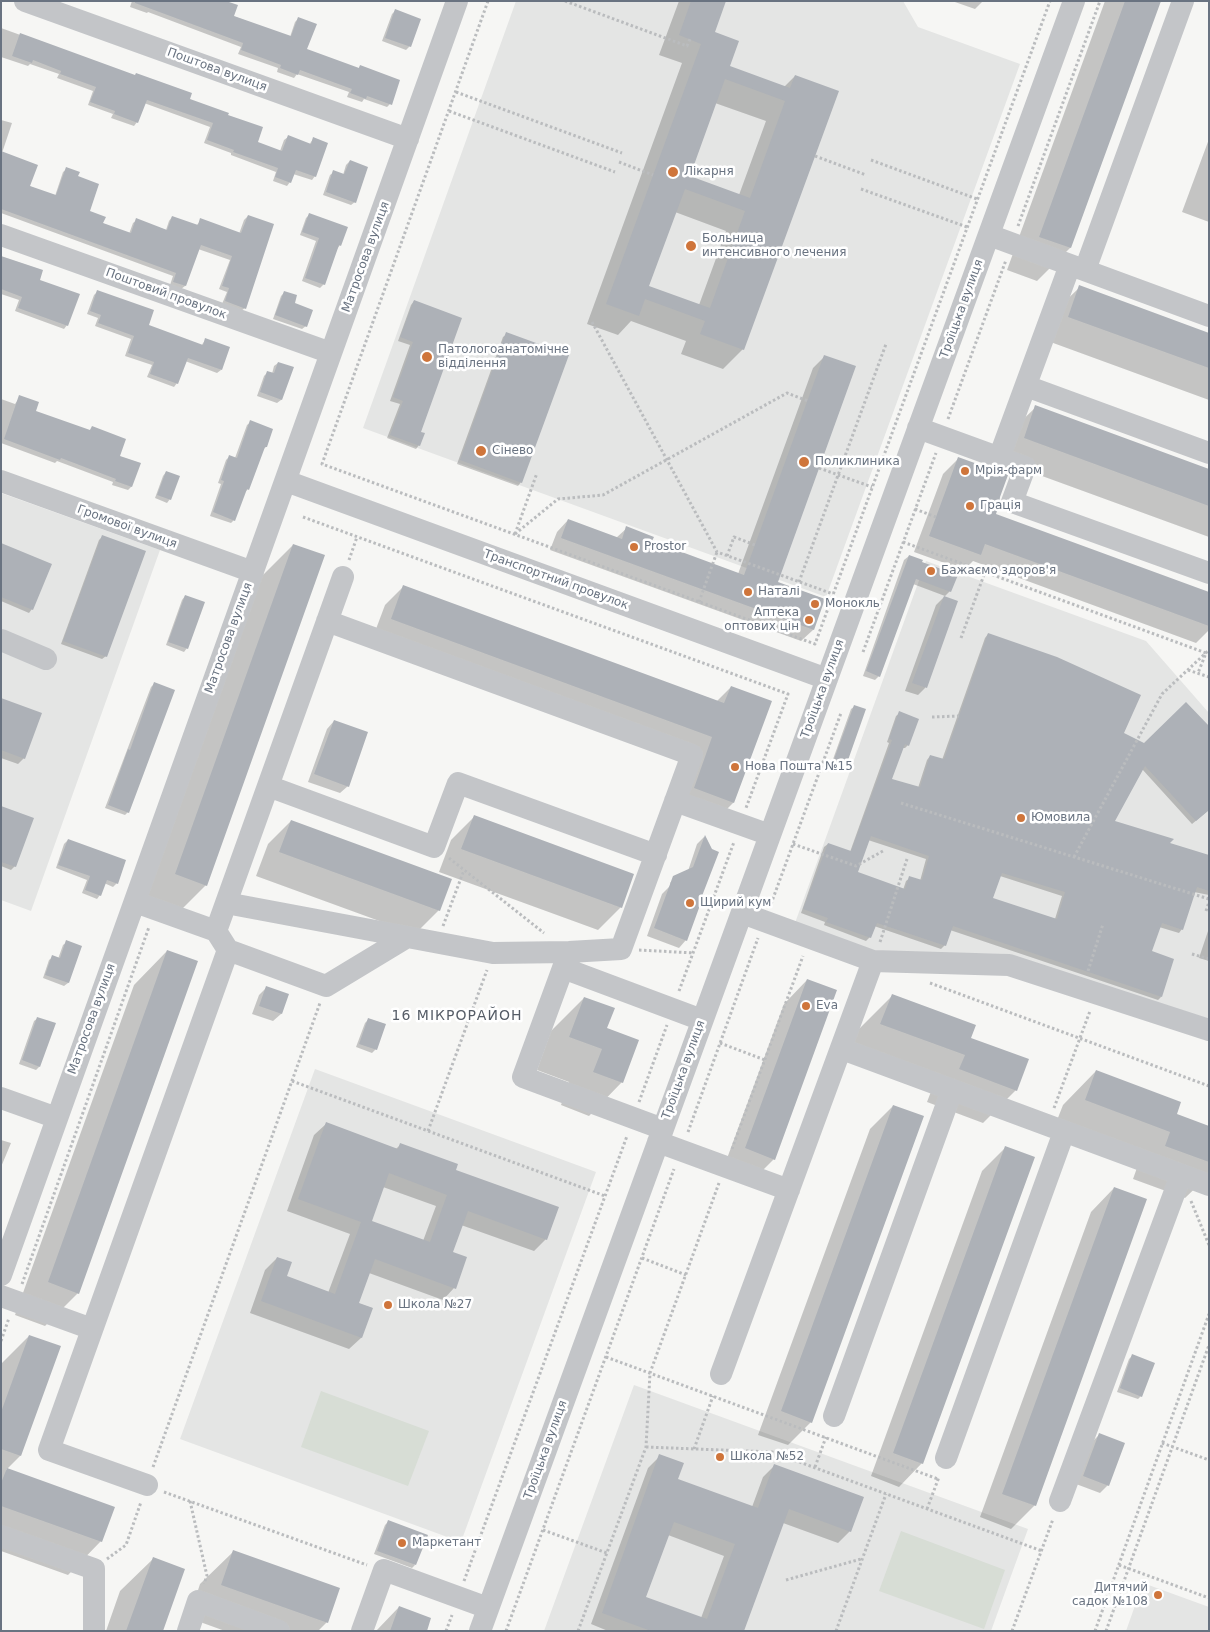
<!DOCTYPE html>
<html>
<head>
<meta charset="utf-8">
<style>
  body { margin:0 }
  #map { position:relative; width:1210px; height:1632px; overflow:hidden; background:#f6f6f4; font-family:"DejaVu Sans",sans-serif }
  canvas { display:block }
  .frame { position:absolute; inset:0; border:2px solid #697381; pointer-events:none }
</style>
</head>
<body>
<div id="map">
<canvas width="1210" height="1632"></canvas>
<div class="frame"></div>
</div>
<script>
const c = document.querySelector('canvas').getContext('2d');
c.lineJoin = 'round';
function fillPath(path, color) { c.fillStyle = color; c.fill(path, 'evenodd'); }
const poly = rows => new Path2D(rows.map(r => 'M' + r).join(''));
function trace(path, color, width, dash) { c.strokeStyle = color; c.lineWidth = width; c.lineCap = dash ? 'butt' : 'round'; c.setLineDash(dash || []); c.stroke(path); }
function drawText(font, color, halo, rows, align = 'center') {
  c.font = font + ' "DejaVu Sans",sans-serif'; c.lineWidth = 5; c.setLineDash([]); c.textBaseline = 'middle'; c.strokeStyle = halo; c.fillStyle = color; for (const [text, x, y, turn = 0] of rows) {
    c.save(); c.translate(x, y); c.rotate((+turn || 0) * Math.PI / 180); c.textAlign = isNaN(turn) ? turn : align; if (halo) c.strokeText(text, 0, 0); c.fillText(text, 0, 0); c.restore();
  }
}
const built = poly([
  [516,1,903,1,918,27,1020,64,826,597,363,428],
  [1,493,160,550,31,911,1,900],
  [926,561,1146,641,1209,713,1209,1019,1008,954,874,952,795,923],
  [315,1069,596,1172,461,1542,180,1439],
  [634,1385,1028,1529,991,1631,544,1631],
  [1143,1583,1209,1607,1209,1631,1126,1631]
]);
const green = poly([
  [321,1391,429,1431,408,1486,301,1447],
  [901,1531,1005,1570,984,1629,879,1591]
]);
const shadow = poly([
  [132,1,223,1,233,16,290,37,295,22,299,18,306,50,358,69,360,66,390,104,387,107,364,99,362,102,347,97,349,92,297,74,294,78,277,72,278,68,238,54,241,47,148,12,147,13,130,7],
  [679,1,725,1,713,33,728,67,784,87,795,76,743,349,723,369,681,354,686,341,631,321,618,335,587,324,682,63,659,55],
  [715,103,766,121,739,195,688,177],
  [675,212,726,231,699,305,648,287],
  [952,1,983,1,975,9],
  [1105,1,1159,1,1070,248,1037,281,1007,270],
  [395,11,410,46,406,50,382,41,392,14],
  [1,28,134,76,226,115,256,143,280,151,284,140,288,137,309,145,313,139,315,176,312,180,293,174,290,182,287,186,273,181,276,172,231,155,231,153,204,143,210,127,144,103,137,122,134,126,111,118,113,114,88,105,93,91,57,78,59,74,30,64,28,66,1,57],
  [1,120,12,123,2,153,29,186,55,196,63,172,67,169,77,177,88,211,102,223,129,234,133,223,137,220,166,230,169,221,172,217,196,226,201,220,239,234,244,220,248,216,245,308,241,311,222,304,227,292,219,289,230,260,198,249,185,286,181,289,170,285,173,276,1,213],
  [1209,139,1209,222,1182,212],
  [350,161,355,202,351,205,323,195,330,175,334,172,343,175,346,165],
  [309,215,340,245,337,249,324,284,320,288,302,281,316,241,300,235,306,218],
  [1,257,38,280,67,325,64,329,15,311,19,300,1,294],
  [1080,287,1209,334,1209,400,1045,340,1056,310],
  [97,292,147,326,201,346,206,339,221,370,217,373,185,361,177,383,174,387,147,377,152,365,125,356,131,339,95,326,98,318,87,314,94,295],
  [285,292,306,326,302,329,273,319,281,296],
  [414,301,419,445,416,449,387,438,400,404,390,401,410,345,398,341,411,305],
  [507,334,521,482,518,486,457,464,503,337],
  [825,356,776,582,824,599,813,630,801,641,550,550,557,532,568,520,616,538,627,528,650,542,738,574,813,368],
  [278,363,292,368,281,400,277,403,257,396,264,376,268,372,272,374,274,366],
  [20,397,34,412,89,431,92,428,119,457,139,464,131,487,128,490,112,485,113,482,57,461,55,463,1,443,1,399,15,404],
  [1036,407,1209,470,1209,537,1001,461,1012,430],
  [251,422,266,447,262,450,248,489,244,493,234,520,231,523,210,516,221,484,218,483,226,460,230,456,235,458,247,425],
  [959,458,994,515,1209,593,1209,630,1196,643,973,561,964,570,914,552,943,474],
  [166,472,170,499,167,503,155,498,163,476],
  [103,536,106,656,102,659,61,644,99,540],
  [1,544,32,609,29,613,1,601],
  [293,545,206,885,173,918,142,908,260,578],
  [909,556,921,563,950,591,944,597,957,602,925,688,918,695,905,691,936,605,945,596,913,584,879,676,875,680,863,676,904,560],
  [403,587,717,701,731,687,733,803,715,821,676,807,695,755,373,637,385,605],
  [185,596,187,648,184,652,166,645,182,600],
  [988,634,1123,733,1209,810,1192,824,1142,769,1113,822,1168,843,1209,856,1209,895,1194,892,1182,929,1179,933,1159,927,1151,952,1161,997,1158,1000,950,930,945,945,941,949,874,926,870,937,866,941,824,925,825,922,801,913,824,847,828,844,850,852,889,743,887,742,896,716,900,713,908,745,905,748,902,748,890,780,918,788,927,760,930,756,942,760,985,638],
  [868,840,926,859,920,881,910,878,906,881,903,890,856,873],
  [1000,876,1062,896,1055,919,992,899],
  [154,684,128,812,125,815,105,808,151,687],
  [1,699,24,758,18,764,1,758],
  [855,706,846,763,842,766,832,762,851,709],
  [334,721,348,786,340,793,308,782,327,729],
  [1,807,15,866,11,870,1,866],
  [474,817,621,907,598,930,439,872,451,840],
  [291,821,439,910,415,934,256,876,268,844],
  [704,837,711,850,686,940,679,948,647,936,662,894,670,886,672,887,670,883,678,875,688,871,697,844],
  [68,840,117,883,113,887,104,883,100,895,97,899,82,893,87,880,56,868,64,844],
  [1209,928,1209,961,1199,958],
  [67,942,81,947,68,983,64,986,43,978,49,960,53,957,58,959,63,945],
  [167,951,78,1293,45,1326,15,1315,134,985],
  [807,980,774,1159,751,1182,722,1172,784,1004],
  [266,988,287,995,281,1014,273,1021,252,1014,259,995],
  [892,996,970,1039,1016,1090,983,1123,927,1102,932,1089,848,1057,859,1029],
  [584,998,606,1029,622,1082,589,1116,561,1105,569,1082,537,1070,551,1031],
  [38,1018,39,1067,36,1070,19,1064,34,1021],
  [369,1019,376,1049,372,1053,356,1047,365,1023],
  [1096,1071,1175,1115,1209,1128,1209,1175,1185,1198,1133,1179,1138,1165,1052,1133,1063,1105],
  [893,1106,811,1422,788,1445,758,1435,870,1129],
  [326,1124,396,1149,400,1145,455,1171,546,1239,534,1251,461,1225,451,1253,454,1288,443,1300,369,1273,357,1303,372,1308,361,1338,349,1349,250,1313,265,1270,277,1258,286,1277,328,1293,350,1234,287,1211,314,1135],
  [383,1187,436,1206,423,1241,370,1222],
  [1,1140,11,1143,1,1167],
  [1005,1148,922,1463,899,1487,871,1476,982,1171],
  [1114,1188,1035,1505,1011,1529,980,1517,1091,1212],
  [29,1336,20,1456,6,1470,113,1508,101,1541,68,1575,1,1551,1,1364],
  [1132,1356,1141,1396,1138,1399,1117,1392,1129,1359],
  [1100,1434,1108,1485,1100,1493,1076,1484,1092,1442],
  [660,1456,677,1480,752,1507,763,1477,774,1466,850,1531,838,1543,783,1523,743,1631,608,1631,591,1624,648,1468],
  [668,1535,724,1556,701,1618,645,1598],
  [388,1522,415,1565,412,1568,374,1554,385,1525],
  [234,1551,327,1622,318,1631,225,1631,189,1618,200,1584],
  [154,1558,161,1631,106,1631,120,1591],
  [399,1607,426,1631,376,1631]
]);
const building = poly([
  [135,1,226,1,238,5,234,16,291,36,298,17,317,24,307,49,359,68,360,65,400,80,392,105,367,96,366,99,350,93,352,89,300,70,298,75,280,68,281,65,241,50,243,43,135,3],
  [691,1,726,1,715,32,739,41,730,66,790,88,795,75,839,91,744,350,700,334,705,321,645,299,639,316,606,304,701,44,679,35],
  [725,79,785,101,750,198,690,176],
  [685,189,745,211,710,308,649,286],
  [1125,1,1161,1,1071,248,1039,237],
  [395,9,421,19,411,47,385,38],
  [20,33,135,75,136,73,192,93,190,99,229,113,228,115,263,127,258,142,282,151,288,135,311,144,313,137,328,143,316,177,296,170,291,183,275,177,278,168,233,152,234,150,207,140,213,123,147,100,138,123,114,114,115,111,90,102,96,87,60,74,61,71,33,60,32,63,12,56],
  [1,151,38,165,30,186,56,195,66,167,80,172,78,176,99,184,90,211,106,217,103,223,131,233,136,218,167,230,172,216,198,225,200,218,241,233,248,215,274,224,246,309,225,301,229,288,222,286,232,256,201,245,186,286,173,282,176,273,1,209],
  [350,160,368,167,356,203,326,192,333,170,344,174],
  [309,213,348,227,341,246,339,245,325,285,305,278,319,238,302,232],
  [1,256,43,270,40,280,80,294,68,326,18,308,22,297,1,289],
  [1079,285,1209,333,1209,368,1068,317],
  [97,290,154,310,149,325,203,345,205,338,230,347,222,370,188,358,178,384,150,374,154,362,128,353,134,336,98,323,101,315,90,311],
  [284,291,297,295,295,303,313,310,307,327,275,315],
  [414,300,462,318,421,432,425,433,420,446,390,435,403,401,393,397,413,342,400,337],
  [506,332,569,355,522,483,460,460],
  [824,355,856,366,778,582,825,599,814,630,561,538,568,519,622,539,626,526,654,537,652,541,744,575],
  [278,362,294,367,282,400,260,392,267,371,274,373],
  [19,395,39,402,36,411,90,430,92,426,126,439,120,456,141,463,132,487,115,481,116,479,61,458,60,460,4,439],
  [1035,405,1209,469,1209,506,1024,438],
  [250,420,273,429,267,447,265,447,249,490,247,489,235,521,213,512,224,481,221,480,229,455,237,458],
  [958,457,1008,475,1000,497,999,505,996,514,1209,592,1209,626,985,544,981,555,929,536],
  [166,471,180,476,171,500,157,495],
  [102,535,146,551,107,657,63,641],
  [1,543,52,564,33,610,1,597],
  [293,544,325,555,207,886,175,874],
  [909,555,923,560,922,562,958,575,951,592,916,579,880,677,866,671],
  [403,585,724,703,731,686,772,701,734,803,694,788,712,737,391,619],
  [185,595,205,602,188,649,168,642],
  [944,596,958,601,927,688,912,683],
  [988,633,1057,657,1141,695,1124,733,1144,743,1186,702,1209,726,1209,810,1196,821,1145,766,1115,821,1174,839,1170,843,1209,855,1209,891,1197,887,1183,930,1162,923,1152,951,1174,959,1162,997,953,926,946,946,877,923,871,938,826,922,828,918,803,909,828,843,851,851,892,740,889,739,899,711,919,719,909,746,905,744,892,779,920,787,930,755,944,759],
  [871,836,929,856,922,880,909,876,905,889,858,872],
  [1002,873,1065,892,1057,919,993,898],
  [154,682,175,690,129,813,108,805,128,749,130,750],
  [1,698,42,713,25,759,1,750],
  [854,705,866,709,847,763,834,759],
  [334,720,368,732,349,787,314,774],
  [1,806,34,818,16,867,1,862],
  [474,815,634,874,622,908,461,849],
  [291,820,452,879,440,911,279,852],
  [705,835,712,849,719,852,702,896,703,897,687,941,654,928,673,876,693,867],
  [68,839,126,860,118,884,107,880,101,896,85,890,90,876,58,865],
  [66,940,82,946,69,983,45,975,52,955,60,958],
  [167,950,198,961,79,1294,48,1282],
  [807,979,837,990,775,1160,745,1148],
  [266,986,289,994,282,1014,259,1006],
  [892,994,976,1025,971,1038,1029,1059,1017,1091,959,1069,965,1055,880,1024],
  [584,997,615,1008,607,1028,639,1040,623,1083,593,1072,602,1049,569,1037],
  [37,1017,56,1023,40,1067,22,1060],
  [368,1018,386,1024,377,1050,359,1044],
  [1096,1070,1181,1102,1177,1114,1209,1126,1209,1162,1165,1146,1170,1132,1085,1100],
  [893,1105,924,1116,812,1423,781,1411],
  [326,1122,398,1149,400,1143,458,1164,456,1170,559,1207,547,1240,468,1211,453,1252,467,1257,456,1289,375,1259,359,1303,373,1308,362,1338,261,1301,277,1257,292,1262,287,1276,335,1294,361,1222,298,1199],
  [389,1173,447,1195,430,1242,372,1221],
  [1005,1146,1035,1157,923,1464,893,1453],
  [1114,1187,1147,1199,1036,1506,1002,1494],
  [29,1335,61,1346,21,1456,1,1449,1,1412],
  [1132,1354,1155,1363,1142,1397,1120,1388],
  [1099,1433,1125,1443,1109,1486,1083,1476],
  [659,1454,684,1463,678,1479,758,1508,774,1464,864,1497,851,1532,789,1509,744,1631,651,1631,602,1613],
  [674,1522,735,1544,707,1619,646,1597],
  [7,1468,115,1507,102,1542,1,1506,1,1483],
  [388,1520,428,1535,416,1565,377,1551],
  [233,1550,340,1588,328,1623,221,1585],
  [153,1557,185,1569,163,1631,126,1631],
  [399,1606,431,1618,427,1631,390,1631]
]);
const path = poly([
  [488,1,322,464,815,644,1050,1],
  [565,1,687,46,690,39],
  [456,92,622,153],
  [449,111,615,172],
  [815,156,866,175],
  [871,160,977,199],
  [619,162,653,175],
  [861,189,967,227],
  [1018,226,1100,1],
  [592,322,717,552,833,594],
  [948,419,1006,260],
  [819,468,872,487],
  [915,509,936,517],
  [303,517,788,694,746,808],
  [515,534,558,499,603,495,787,393,808,401],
  [515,534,537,473],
  [903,542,1206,653,1198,673],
  [727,556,734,537,755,545],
  [349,560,357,537],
  [799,582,886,344],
  [699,602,717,552],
  [961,638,985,572],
  [863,652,936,453],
  [1188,670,1209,677],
  [932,717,959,716],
  [901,803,1209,899],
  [793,844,856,866,883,851],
  [1074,857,1162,694,1209,650],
  [449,858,544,933],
  [771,904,841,713],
  [1206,911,1209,902],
  [443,926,464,870],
  [880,942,907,859],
  [639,950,694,953],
  [1192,954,1209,959],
  [1088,971,1103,924],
  [930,983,1209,1086],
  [679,991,734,842],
  [720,1043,765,1060],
  [292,1081,605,1196],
  [639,1102,667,1025],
  [1054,1108,1090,1011],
  [428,1131,487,970],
  [688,1132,758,938],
  [732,1149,803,956],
  [1191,1201,1209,1245],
  [642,1258,686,1275],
  [22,1284,149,927],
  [1,1341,9,1318],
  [606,1357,938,1479],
  [1162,1443,1209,1460],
  [646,1447,772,1452,1042,1551],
  [694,1449,713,1396],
  [153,1467,320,1003],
  [815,1467,826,1437],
  [164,1492,367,1565],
  [190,1501,207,1576,204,1584],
  [927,1509,939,1477],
  [543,1530,607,1553],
  [107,1559,126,1545,141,1502],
  [1119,1565,1209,1598],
  [786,1580,861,1559],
  [464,1581,627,1136],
  [446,1631,452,1615],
  [506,1631,674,1169],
  [578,1631,646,1447,650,1373,719,1183],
  [836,1631,886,1494],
  [1012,1631,1053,1519],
  [1095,1631,1209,1314],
  [1106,1631,1209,1345]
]);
const minor = poly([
  [25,1,408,139],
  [1,235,331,353],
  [989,235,1209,316],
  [1085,270,1183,1],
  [1026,386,1209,453],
  [918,428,1025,467,1012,502,1209,573],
  [999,458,1070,265],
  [1,481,253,572],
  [286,481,827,679],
  [1,640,46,659],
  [268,786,434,847,458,783,656,855],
  [675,801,770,835],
  [135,902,216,931,228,950,326,986,407,937],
  [226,903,493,953,569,952,621,949,692,755,327,621],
  [742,913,873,961,1009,965,1209,1030],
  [216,931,343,577],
  [842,1049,1209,1185],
  [1,1098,57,1118],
  [663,1129,523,1077,563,968,702,1020],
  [658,1142,789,1190],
  [1,1275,457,1],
  [1,1296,92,1329],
  [721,1374,873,961],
  [834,1416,952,1090],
  [946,1458,1064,1132],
  [147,1485,49,1450,228,950],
  [1060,1501,1181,1175],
  [1,1536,94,1569,94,1631],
  [188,1631,198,1601,279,1631],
  [362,1631,384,1570,488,1608],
  [480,1631,1074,1]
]);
const markers = [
  [673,172,6,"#cf753b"],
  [691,246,6,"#cf753b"],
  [427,357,6,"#cf753b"],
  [481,451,6,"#cf753b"],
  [804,462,6,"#cf753b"],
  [965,471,5,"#cf753b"],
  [970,506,5,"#cf753b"],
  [634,547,5,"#cf753b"],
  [931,571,5,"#cf753b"],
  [748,592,5,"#cf753b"],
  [815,604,5,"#cf753b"],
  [809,620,5,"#cf753b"],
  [735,767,5,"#cf753b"],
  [1021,818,5,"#cf753b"],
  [690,903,5,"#cf753b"],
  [806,1006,5,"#cf753b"],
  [388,1305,5,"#cf753b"],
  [720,1457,5,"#cf753b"],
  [402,1543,5,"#cf753b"],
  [1158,1595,5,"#cf753b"]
];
const streetNames = [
  ["Поштова вулиця",217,70,20],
  ["Матросова вулиця",366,257,-70],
  ["Поштовий провулок",166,294,20],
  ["Троїцька вулиця",962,309,-70],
  ["Громової вулиця",127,527,20],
  ["Транспортний провулок",556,580,20],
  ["Матросова вулиця",229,638,-70],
  ["Троїцька вулиця",823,689,-70],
  ["Матросова вулиця",92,1019,-70],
  ["Троїцька вулиця",684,1070,-70],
  ["Троїцька вулиця",546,1450,-70]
];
const poiNames = [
  ["Лікарня",684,172],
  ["Больница",702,239],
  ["интенсивного лечения",702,253],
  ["Патологоанатомічне",438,350],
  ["відділення",438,364],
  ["Сінево",492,451],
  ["Поликлиника",815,462],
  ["Мрія-фарм",975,471],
  ["Грація",980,506],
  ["Prostor",644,547],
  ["Бажаємо здоров'я",941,571],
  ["Наталі",758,592],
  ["Монокль",825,604],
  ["Аптека",799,613,"right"],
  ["оптових цін",799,627,"right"],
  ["Нова Пошта №15",745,767],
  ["Юмовила",1031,818],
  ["Щирий кум",700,903],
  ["Eva",816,1006],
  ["Школа №27",398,1305],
  ["Школа №52",730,1457],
  ["Маркетант",412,1543],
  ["Дитячий",1148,1588,"right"],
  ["садок №108",1148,1602,"right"]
];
const neighbourhoodNames = [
  ["16 МІКРОРАЙОН",457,1016]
];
fillPath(built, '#e4e5e4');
fillPath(green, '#d7ddd5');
fillPath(shadow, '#0003');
fillPath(building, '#adb1b7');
trace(path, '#babcbe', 3, [2.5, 2.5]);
trace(minor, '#c3c5c8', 22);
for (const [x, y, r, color] of markers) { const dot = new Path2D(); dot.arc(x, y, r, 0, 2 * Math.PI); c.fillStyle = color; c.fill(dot); trace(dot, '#fff', 2); }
drawText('12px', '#697381', '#fff', streetNames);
drawText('12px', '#697381', '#fff', poiNames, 'left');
c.letterSpacing = '1px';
drawText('14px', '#565d67', '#fff', neighbourhoodNames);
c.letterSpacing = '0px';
</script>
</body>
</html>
